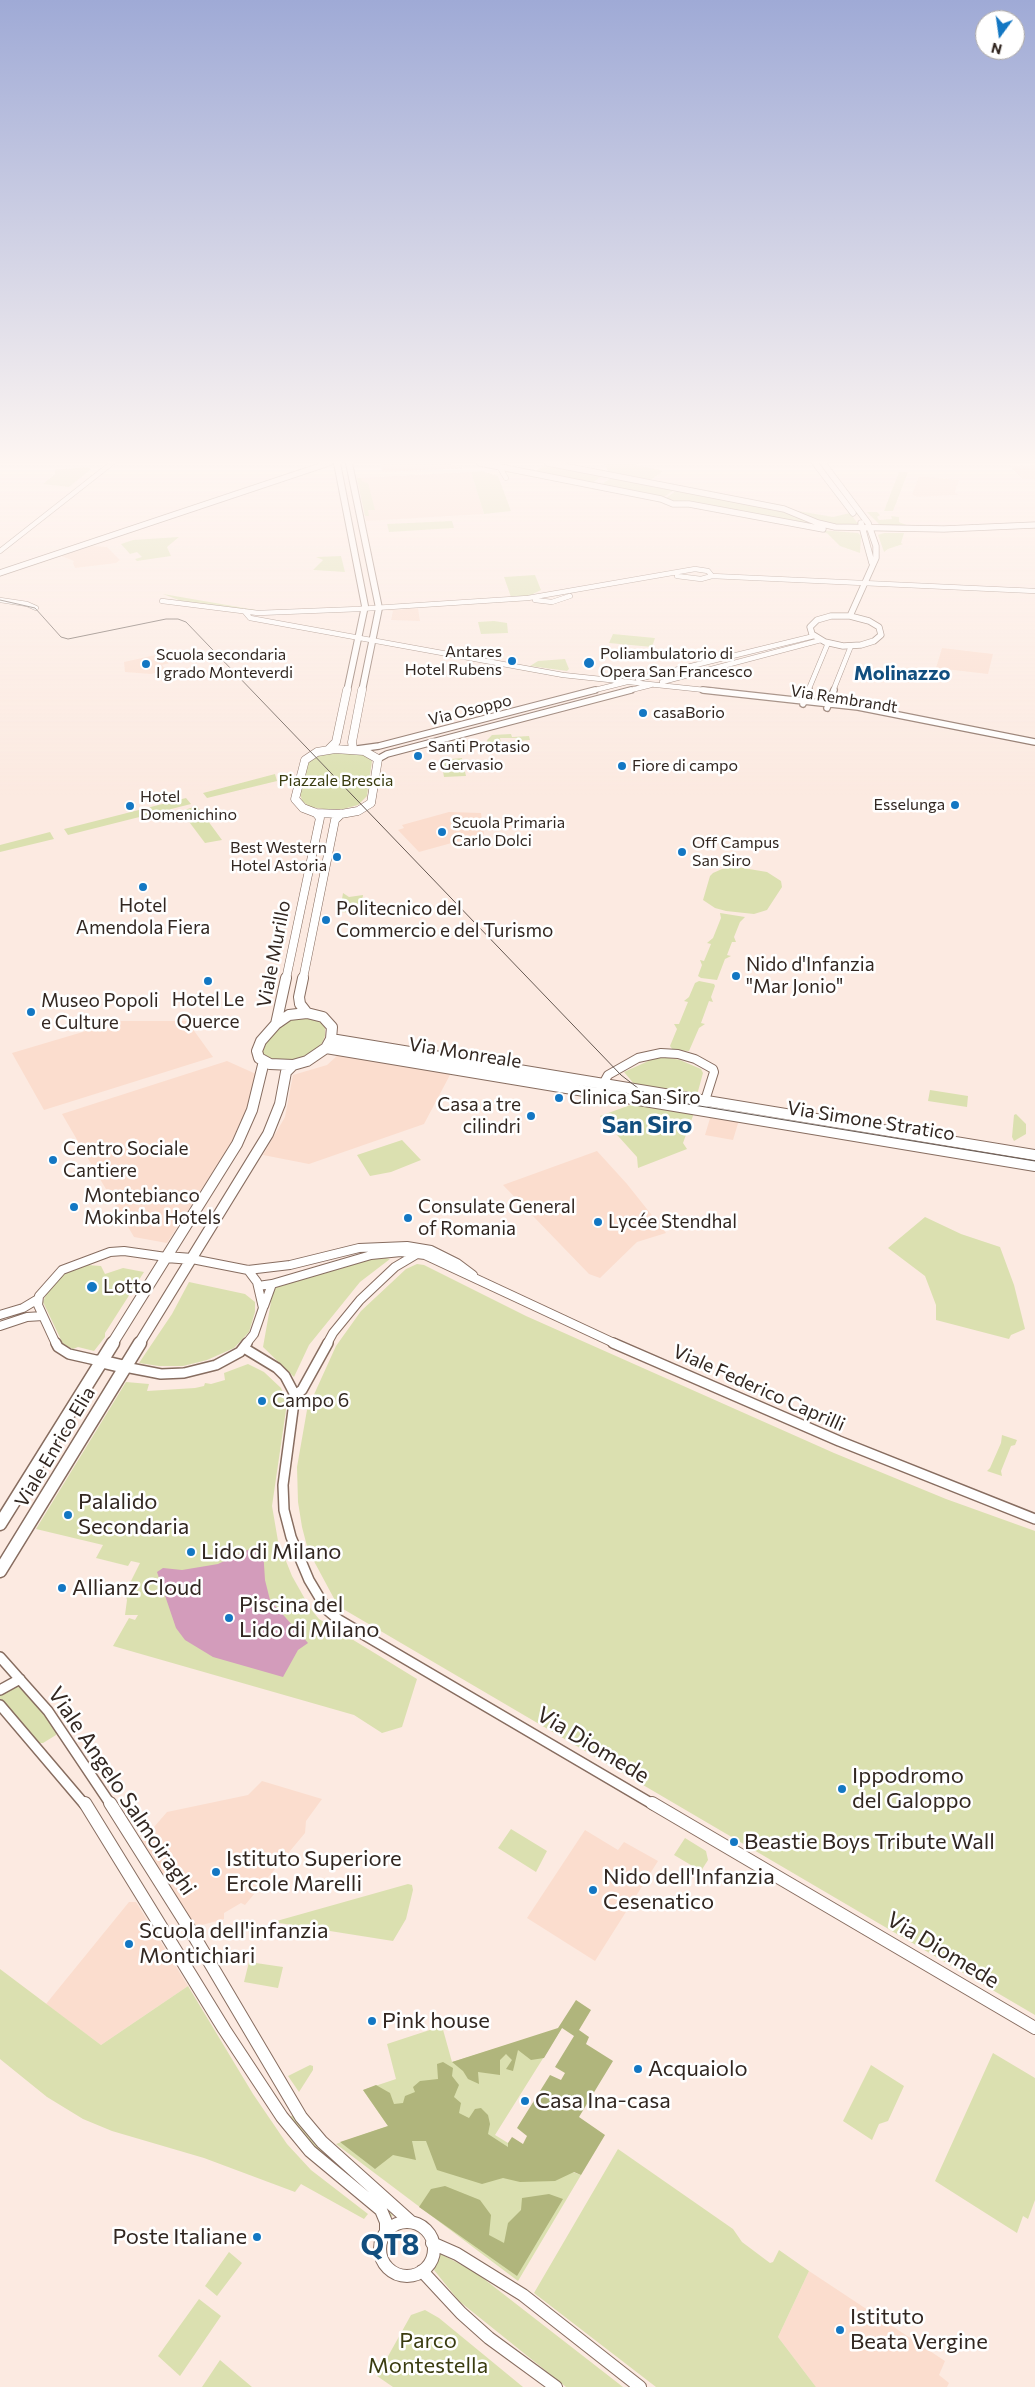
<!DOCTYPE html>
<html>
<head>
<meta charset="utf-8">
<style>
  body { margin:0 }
  #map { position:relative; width:1035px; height:2387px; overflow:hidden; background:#fceae1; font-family:Commissioner,sans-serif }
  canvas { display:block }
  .north { position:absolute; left:975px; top:10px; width:50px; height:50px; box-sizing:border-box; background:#fff; border:1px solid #ada9a6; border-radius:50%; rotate:194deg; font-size:14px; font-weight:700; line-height:20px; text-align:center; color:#322721 }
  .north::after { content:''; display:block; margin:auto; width:18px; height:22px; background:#1377c3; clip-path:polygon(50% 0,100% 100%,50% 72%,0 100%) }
</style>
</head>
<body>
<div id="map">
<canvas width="1035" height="2387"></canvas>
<div class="north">N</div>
</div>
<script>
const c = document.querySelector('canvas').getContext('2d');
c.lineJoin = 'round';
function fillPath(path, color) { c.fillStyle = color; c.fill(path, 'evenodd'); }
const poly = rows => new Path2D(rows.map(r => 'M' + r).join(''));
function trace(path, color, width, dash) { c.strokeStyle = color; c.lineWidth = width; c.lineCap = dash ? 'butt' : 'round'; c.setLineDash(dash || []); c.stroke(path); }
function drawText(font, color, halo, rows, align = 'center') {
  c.font = font + ' Commissioner,sans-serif'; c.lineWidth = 5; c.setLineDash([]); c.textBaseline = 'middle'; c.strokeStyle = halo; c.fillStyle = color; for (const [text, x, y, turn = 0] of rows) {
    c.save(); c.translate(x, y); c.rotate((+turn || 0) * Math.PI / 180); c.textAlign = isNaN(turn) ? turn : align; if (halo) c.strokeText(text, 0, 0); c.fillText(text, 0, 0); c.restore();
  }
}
const built = poly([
  [380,463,444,463,463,468,383,472],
  [1035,465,1035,481,1033,479,1022,479,1010,466],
  [471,472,484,514,366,521,357,478],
  [919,476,959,480,955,492,958,495,918,497,912,495],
  [92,546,107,547,120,560,116,563,75,568,73,563,74,561,61,556],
  [418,608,420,621,391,620,393,611,383,611],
  [942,648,993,654,988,674,936,668],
  [169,652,178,661,162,665,166,670,151,674,125,672,124,662],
  [449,812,481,813,484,834,419,852,398,830,404,828,402,825],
  [105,1021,187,1021,213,1057,44,1110,12,1053,103,1026],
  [339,1054,451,1073,424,1124,309,1164,263,1155,285,1117,293,1075,327,1065],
  [227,1061,256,1074,250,1101,230,1145,167,1243,134,1237,62,1114],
  [711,1115,739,1120,733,1140,705,1135],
  [597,1151,627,1184,666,1233,637,1242,600,1278,589,1274,503,1185],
  [262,1781,322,1799,306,1821,305,1833,245,1905,241,1903,224,1913,224,1919,195,1927,141,1842,167,1812,248,1795],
  [585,1830,618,1850,624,1842,658,1861,595,1961,527,1918],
  [129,1902,136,1902,188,1986,101,2045,46,2004],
  [809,2271,945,2361,939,2375,949,2383,947,2387,816,2387,778,2337]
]);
const green = poly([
  [604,463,638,463,636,465,663,471,649,481,609,473],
  [546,464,602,476,592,483,533,473],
  [87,467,91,469,69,487,43,484,55,474,55,470],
  [482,471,498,476,511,511,484,514,471,472],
  [899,472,908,472,893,511,884,511],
  [357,478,361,478,362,481,368,483,375,510,368,510,369,516,365,516],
  [611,478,674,490,664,497,601,485],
  [677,490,797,515,831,527,671,502,666,498],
  [792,510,833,517,850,513,858,524,826,524],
  [867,512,877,512,880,515,877,517,879,520,892,519,891,516,899,517,899,522,909,526,880,525],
  [452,521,454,528,389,532,387,524],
  [820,530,858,533,861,536,860,553,840,546,828,534],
  [884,533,904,533,901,543,903,544,888,549,884,552,878,535],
  [179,537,167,547,171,556,137,561,135,559,142,557,137,552,130,554,121,544,133,540],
  [341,556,345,572,313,570,323,560,316,557],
  [535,575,541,590,529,596,511,597,504,577],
  [163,594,256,610,256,611,184,602],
  [494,621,507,623,508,633,481,634,478,622],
  [613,634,655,638,652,647,609,643],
  [565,659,569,669,567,671,530,666,538,661],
  [511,734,512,737,529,736,530,740,517,741,516,738,500,738,501,743,513,742,514,743,503,744,504,750,490,751,487,740,492,735],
  [328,752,364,755,372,761,367,796,358,805,343,809,324,809,310,807,302,801,300,793,308,763,313,757],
  [462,758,466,776,444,777,441,760],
  [275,774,277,781,207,798,203,793],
  [186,798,191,804,68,835,64,829],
  [197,806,222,840,205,843,181,811],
  [50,832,54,839,0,852,0,845],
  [737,867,767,872,781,881,782,887,767,910,754,914,726,911,715,908,703,900,710,876,713,873,722,869],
  [343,893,349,897,363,895,361,913,340,912,341,907,344,905,341,905],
  [720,913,745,917,740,922,734,937,736,942,732,942,727,955,731,956,725,959,717,980,701,978,698,976,702,965,700,960,704,961,711,944,707,943,713,938,721,918],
  [699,981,714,984,715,986,711,997,713,1002,709,1001,701,1023,705,1024,699,1028,689,1051,673,1050,670,1046,677,1029,674,1024,679,1024,688,1002,684,1001,689,997,695,983],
  [298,1016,319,1020,325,1026,325,1036,322,1043,313,1052,292,1061,270,1060,262,1054,265,1045,282,1024],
  [665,1057,680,1060,701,1069,703,1073,697,1095,635,1085,624,1072,655,1058],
  [930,1090,968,1096,967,1107,928,1101],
  [633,1104,694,1113,683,1143,687,1149,638,1168,637,1157,600,1116],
  [1016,1114,1026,1124,1026,1134,1014,1141,1012,1137,1014,1115],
  [402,1140,421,1160,391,1172,370,1176,357,1155],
  [925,1217,961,1234,1000,1247,1014,1285,1025,1329,1011,1335,1009,1339,936,1320,936,1305,925,1276,888,1248],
  [386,1258,390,1259,360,1282,309,1345,294,1377,263,1347,271,1302,266,1287,288,1283,364,1260],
  [417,1264,424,1265,526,1316,834,1453,946,1499,1035,1531,1035,2015,338,1606,308,1550,302,1527,298,1502,297,1467,307,1410,336,1346,361,1311,406,1269],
  [87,1265,101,1266,105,1274,123,1268,144,1272,105,1333,105,1337,94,1351,78,1347,73,1349,63,1344,43,1302,45,1297,59,1276],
  [189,1282,245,1294,255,1302,255,1312,249,1332,234,1348,207,1360,183,1366,159,1366,139,1363,172,1314],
  [248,1364,264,1372,281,1388,287,1403,272,1506,278,1541,292,1576,310,1608,319,1619,417,1679,402,1727,382,1733,354,1715,113,1646,129,1618,135,1620,138,1615,125,1615,127,1600,125,1593,140,1563,131,1561,128,1566,96,1558,103,1545,36,1529,126,1382,149,1384,147,1391,195,1388,204,1386,205,1383,211,1384,225,1380,224,1373],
  [1002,1435,1017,1440,1015,1445,1011,1446,1001,1471,1002,1476,987,1471,990,1468,1001,1443],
  [18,1682,57,1731,56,1735,43,1743,40,1743,0,1701,0,1695],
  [511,1829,547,1851,536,1872,498,1848],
  [685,1838,706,1851,708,1860,701,1871,674,1855],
  [408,1884,412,1885,413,1890,406,1919,393,1941,273,1922],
  [249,1962,283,1967,278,1988,244,1982],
  [0,1969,101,2045,188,1986,253,2094,287,2144,311,2170,368,2214,364,2219,301,2184,295,2192,204,2158,112,2131,83,2119,47,2097,0,2059],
  [442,2026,452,2062,562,2028,495,2135,508,2143,509,2148,581,2175,518,2281,336,2144,388,2126,363,2090,396,2079,387,2044],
  [993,2053,1035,2078,1035,2200,1028,2219,1023,2216,1017,2233,935,2181],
  [310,2065,313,2066,313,2070,299,2092,288,2076],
  [871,2065,904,2086,888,2121,879,2124,872,2140,843,2121],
  [295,2114,382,2202,393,2216,390,2217,320,2156,290,2117],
  [618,2149,733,2229,742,2242,770,2263,773,2262,779,2250,809,2271,778,2337,816,2387,656,2387,534,2293],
  [229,2252,242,2263,217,2296,205,2286],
  [439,2253,475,2272,623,2387,566,2387,459,2301,434,2270],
  [199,2299,221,2316,180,2376,158,2356],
  [425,2310,439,2318,523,2387,393,2387,377,2376,411,2315],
  [220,2360,252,2387,202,2387]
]);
const forest = poly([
  [576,2000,591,2010,579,2030,589,2037,586,2044,613,2061,579,2117,605,2135,581,2175,574,2172,555,2181,520,2182,503,2178,482,2184,437,2170,426,2141,412,2141,416,2160,393,2155,375,2169,340,2142,388,2126,363,2090,376,2085,390,2093,394,2104,403,2103,405,2096,415,2092,413,2087,420,2081,438,2079,437,2064,443,2062,453,2068,452,2076,459,2085,454,2097,461,2103,459,2113,469,2118,475,2109,481,2108,488,2115,490,2124,488,2134,508,2147,508,2143,512,2137,523,2144,527,2136,517,2128,550,2075,561,2080,565,2073,555,2067,574,2036,562,2028,544,2058,531,2060,518,2050,513,2071,506,2069,512,2060,506,2054,500,2060,500,2075,478,2072,479,2084,468,2079,463,2071,452,2062,558,2028],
  [445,2186,480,2200,491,2215,489,2235,504,2243,508,2223,521,2210,522,2198,549,2194,563,2199,517,2276,419,2207,431,2189]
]);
const water = poly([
  [256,1546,260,1546,263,1549,265,1580,270,1600,308,1643,298,1650,283,1677,213,1657,185,1640,176,1628,157,1572,163,1568,182,1570,218,1564]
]);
const tertiaryFar4 = poly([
  [497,463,506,478],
  [0,551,112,463],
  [677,576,701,579,712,576],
  [712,576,1035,591],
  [0,600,27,604,36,608],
  [535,600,552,602,570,596],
  [162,601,258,613,359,609,528,598,695,569,708,571,712,576],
  [244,611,250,618,563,675,714,691],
  [638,679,814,636],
  [662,682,821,640],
  [591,691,627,682],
  [627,691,651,685],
  [808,691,828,643],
  [833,691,851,646]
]);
const tertiaryFar3 = poly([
  [703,690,858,707,1035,742],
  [803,704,809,690],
  [827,708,834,690],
  [357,749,379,746,595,690],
  [378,759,387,754,631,690]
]);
const tertiaryFar2 = poly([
  [598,1093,608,1075,638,1058,661,1053,678,1054,695,1059,713,1069,714,1072,702,1110],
  [192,1259,248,1270,290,1265,359,1248,407,1246,431,1250,457,1263,473,1275],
  [258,1286,272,1284,371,1255,401,1252,425,1255,616,1344],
  [264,1306,272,1284],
  [0,1315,23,1308,38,1299],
  [0,1326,27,1317,43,1316],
  [56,1344,38,1305,39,1296,62,1270,110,1252,124,1251,166,1257],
  [246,1344,254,1334,263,1308,257,1282,248,1270],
  [327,1344,333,1333,360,1300,395,1267,417,1254]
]);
const tertiaryFar1 = poly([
  [56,1343,58,1347,69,1354,100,1361],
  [613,1343,839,1441,1035,1519],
  [244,1348,277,1368,285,1376,295,1395,283,1485,284,1510,291,1537,309,1580,327,1610,339,1620,654,1805],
  [125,1367,161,1374,184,1373,216,1365,240,1352,247,1343],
  [295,1395,302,1390,328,1343],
  [0,1657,48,1711,111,1805],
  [0,1690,20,1679],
  [0,1705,85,1805]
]);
const tertiary = poly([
  [85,1803,224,2029,282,2117,310,2151,381,2210,386,2222,386,2234],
  [110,1803,194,1936,301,2117,322,2142,410,2221],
  [652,1803,1035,2028],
  '380 2249a27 27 0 1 1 54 0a27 27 0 1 1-54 0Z',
  [432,2243,457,2254,523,2295,640,2387],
  [422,2271,461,2313,489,2338,556,2387]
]);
const secondary = poly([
  [480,463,661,499,673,504,689,504,823,529],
  [548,463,784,509,818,523,835,527,944,529,1035,525],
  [815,463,853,513],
  [823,463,868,523,876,546,876,558,850,616],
  [861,523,872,563],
  [0,573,329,463],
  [831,616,850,616,869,621,879,627,881,635,874,641,861,645,843,646,825,642,812,634,810,627,817,620,831,616]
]);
const primaryFar3 = poly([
  [337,463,365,606,347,691],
  [349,463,379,608,362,691]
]);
const primaryFar2 = poly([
  [329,749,336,742,347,690],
  [335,749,364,751,378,759,371,803,358,811,341,814,316,813,303,808,295,799,305,760,317,752,335,749],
  [353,749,352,742,362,690],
  [286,979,320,818,316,813],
  [303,979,335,820,341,814]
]);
const primaryFar1 = poly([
  [303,978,299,997,300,1004,307,1013],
  [307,1013,323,1017,332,1027,331,1039,326,1048,307,1061,293,1065,270,1064,259,1058,257,1051,261,1041,276,1024,289,1015,307,1013],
  [276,1024,286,978],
  [331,1039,1035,1155],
  [326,1048,1035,1166],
  [166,1257,192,1259],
  [112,1344,237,1144,252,1110,264,1061],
  [139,1344,268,1134,280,1104,286,1072,293,1065]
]);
const primary = poly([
  [100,1361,125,1367],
  [0,1524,113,1343],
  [0,1571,140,1343]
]);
const tram = poly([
  [0,600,35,608,61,637,68,639,166,619,178,619,186,622,621,1075,643,1092,669,1101,1035,1161]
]);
const markers = [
  [512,661,5,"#1377c3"],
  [589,663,6,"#1377c3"],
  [146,664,5,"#1377c3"],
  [643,713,5,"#1377c3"],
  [418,756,5,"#1377c3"],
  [622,766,5,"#1377c3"],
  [955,805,5,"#1377c3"],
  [130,806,5,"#1377c3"],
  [442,832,5,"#1377c3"],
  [682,852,5,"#1377c3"],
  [337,857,5,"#1377c3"],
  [143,887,5,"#1377c3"],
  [326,920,5,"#1377c3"],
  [736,976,5,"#1377c3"],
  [208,981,5,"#1377c3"],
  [31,1012,5,"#1377c3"],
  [559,1098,5,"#1377c3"],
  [531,1116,5,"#1377c3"],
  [53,1160,5,"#1377c3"],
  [74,1207,5,"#1377c3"],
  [408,1218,5,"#1377c3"],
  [598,1222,5,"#1377c3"],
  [92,1287,6,"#1377c3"],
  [262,1401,5,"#1377c3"],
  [68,1515,5,"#1377c3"],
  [191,1552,5,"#1377c3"],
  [62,1588,5,"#1377c3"],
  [229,1618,5,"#1377c3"],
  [842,1789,5,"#1377c3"],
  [734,1842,5,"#1377c3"],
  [216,1872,5,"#1377c3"],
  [593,1890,5,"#1377c3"],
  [129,1944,5,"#1377c3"],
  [372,2021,5,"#1377c3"],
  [638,2069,5,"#1377c3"],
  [525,2101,5,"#1377c3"],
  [257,2237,5,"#1377c3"],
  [840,2330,5,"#1377c3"]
];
const farPoinames = [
  ["Antares",502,652,"right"],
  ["Hotel Rubens",502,670,"right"],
  ["Poliambulatorio di",600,654],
  ["Opera San Francesco",600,672],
  ["Scuola secondaria",156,655],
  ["I grado Monteverdi",156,673],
  ["casaBorio",653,713],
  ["Santi Protasio",428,747],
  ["e Gervasio",428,765],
  ["Fiore di campo",632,766],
  ["Hotel",140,797],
  ["Domenichino",140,815],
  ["Esselunga",945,805,"right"],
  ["Scuola Primaria",452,823],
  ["Carlo Dolci",452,841],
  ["Off Campus",692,843],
  ["San Siro",692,861],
  ["Best Western",327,848,"right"],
  ["Hotel Astoria",327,866,"right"]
];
const farStreetnames = [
  ["Via Rembrandt",844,699,9],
  ["Via Osoppo",470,710,-14]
];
const farParknames = [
  ["Piazzale Brescia",336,781]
];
const poiNames = [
  ["Hotel",143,906,"center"],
  ["Amendola Fiera",143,928,"center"],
  ["Politecnico del",336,909],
  ["Commercio e del Turismo",336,931],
  ["Nido d'Infanzia",746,965],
  ["\"Mar Jonio\"",746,987],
  ["Hotel Le",208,1000,"center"],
  ["Querce",208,1022,"center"],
  ["Museo Popoli",41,1001],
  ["e Culture",41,1023],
  ["Clinica San Siro",569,1098],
  ["Casa a tre",521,1105,"right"],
  ["cilindri",521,1127,"right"],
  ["Centro Sociale",63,1149],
  ["Cantiere",63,1171],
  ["Montebianco",84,1196],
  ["Mokinba Hotels",84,1218],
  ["Consulate General",418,1207],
  ["of Romania",418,1229],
  ["Lycée Stendhal",608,1222],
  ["Lotto",103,1287],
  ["Campo 6",272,1401]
];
const streetNames = [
  ["Viale Murillo",274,954,-79],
  ["Via Monreale",465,1053,9],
  ["Via Simone Stratico",871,1121,9],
  ["Viale Federico Caprilli",759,1388,24],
  ["Viale Enrico Elia",55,1447,-59]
];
const farDistrictnames = [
  ["Molinazzo",902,673]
];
const nearPoinames = [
  ["Palalido",78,1502],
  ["Secondaria",78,1527],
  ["Lido di Milano",201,1552],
  ["Allianz Cloud",72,1588],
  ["Piscina del",239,1605],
  ["Lido di Milano",239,1630],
  ["Ippodromo",852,1776],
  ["del Galoppo",852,1801],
  ["Beastie Boys Tribute Wall",744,1842],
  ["Istituto Superiore",226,1859],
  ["Ercole Marelli",226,1884],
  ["Nido dell'Infanzia",603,1877],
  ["Cesenatico",603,1902],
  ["Scuola dell'infanzia",139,1931],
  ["Montichiari",139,1956],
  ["Pink house",382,2021],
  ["Acquaiolo",648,2069],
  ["Casa Ina-casa",535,2101],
  ["Poste Italiane",247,2237,"right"],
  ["Istituto",850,2317],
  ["Beata Vergine",850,2342]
];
const nearStreetnames = [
  ["Via Diomede",593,1745,31],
  ["Viale Angelo Salmoiraghi",122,1791,56],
  ["Via Diomede",943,1950,31]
];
const nearParknames = [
  ["Parco",428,2341],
  ["Montestella",428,2366]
];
const districtNames = [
  ["San Siro",647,1125]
];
const nearDistrictnames = [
  ["QT8",390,2245]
];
fillPath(built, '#fbddce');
fillPath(green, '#dbe0b0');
fillPath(forest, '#b0b57c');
fillPath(water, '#d39cbb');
trace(tertiaryFar4, '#876d60', 5.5);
trace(tertiaryFar3, '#876d60', 8);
trace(tertiaryFar2, '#876d60', 10);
trace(tertiaryFar1, '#876d60', 12);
trace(tertiary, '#876d60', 14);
trace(secondary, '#876d60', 7);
trace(primaryFar3, '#876d60', 8);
trace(primaryFar2, '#876d60', 9);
trace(primaryFar1, '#876d60', 12);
trace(primary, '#876d60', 15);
trace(tertiaryFar4, '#fff', 4.5);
trace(tertiaryFar3, '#fff', 5.5);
trace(tertiaryFar2, '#fff', 8);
trace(tertiaryFar1, '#fff', 9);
trace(tertiary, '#fff', 12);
trace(secondary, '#fff', 5.5);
trace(primaryFar3, '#fff', 6);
trace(primaryFar2, '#fff', 8);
trace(primaryFar1, '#fff', 10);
trace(primary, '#fff', 12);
trace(tram, '#655851', 1);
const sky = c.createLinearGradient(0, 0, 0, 797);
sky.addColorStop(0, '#9faad6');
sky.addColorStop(0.58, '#fef6f2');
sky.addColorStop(1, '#fef6f200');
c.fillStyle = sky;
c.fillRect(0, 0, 1035, 797);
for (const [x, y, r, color] of markers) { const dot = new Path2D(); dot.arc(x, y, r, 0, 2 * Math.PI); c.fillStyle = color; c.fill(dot); trace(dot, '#fff', 2); }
drawText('16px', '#322721', '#fff', farPoinames, 'left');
drawText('16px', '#322721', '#fff', farStreetnames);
drawText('16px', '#3a3c10', '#fff', farParknames);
drawText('19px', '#322721', '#fff', poiNames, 'left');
drawText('19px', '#322721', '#fff', streetNames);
drawText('bold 20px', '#124e7e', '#fff', farDistrictnames);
drawText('22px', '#322721', '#fff', nearPoinames, 'left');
drawText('22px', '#322721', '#fff', nearStreetnames);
drawText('22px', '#3a3c10', '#fff', nearParknames);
drawText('bold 24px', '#124e7e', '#fff', districtNames);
drawText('bold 29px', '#124e7e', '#fff', nearDistrictnames);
</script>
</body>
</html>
